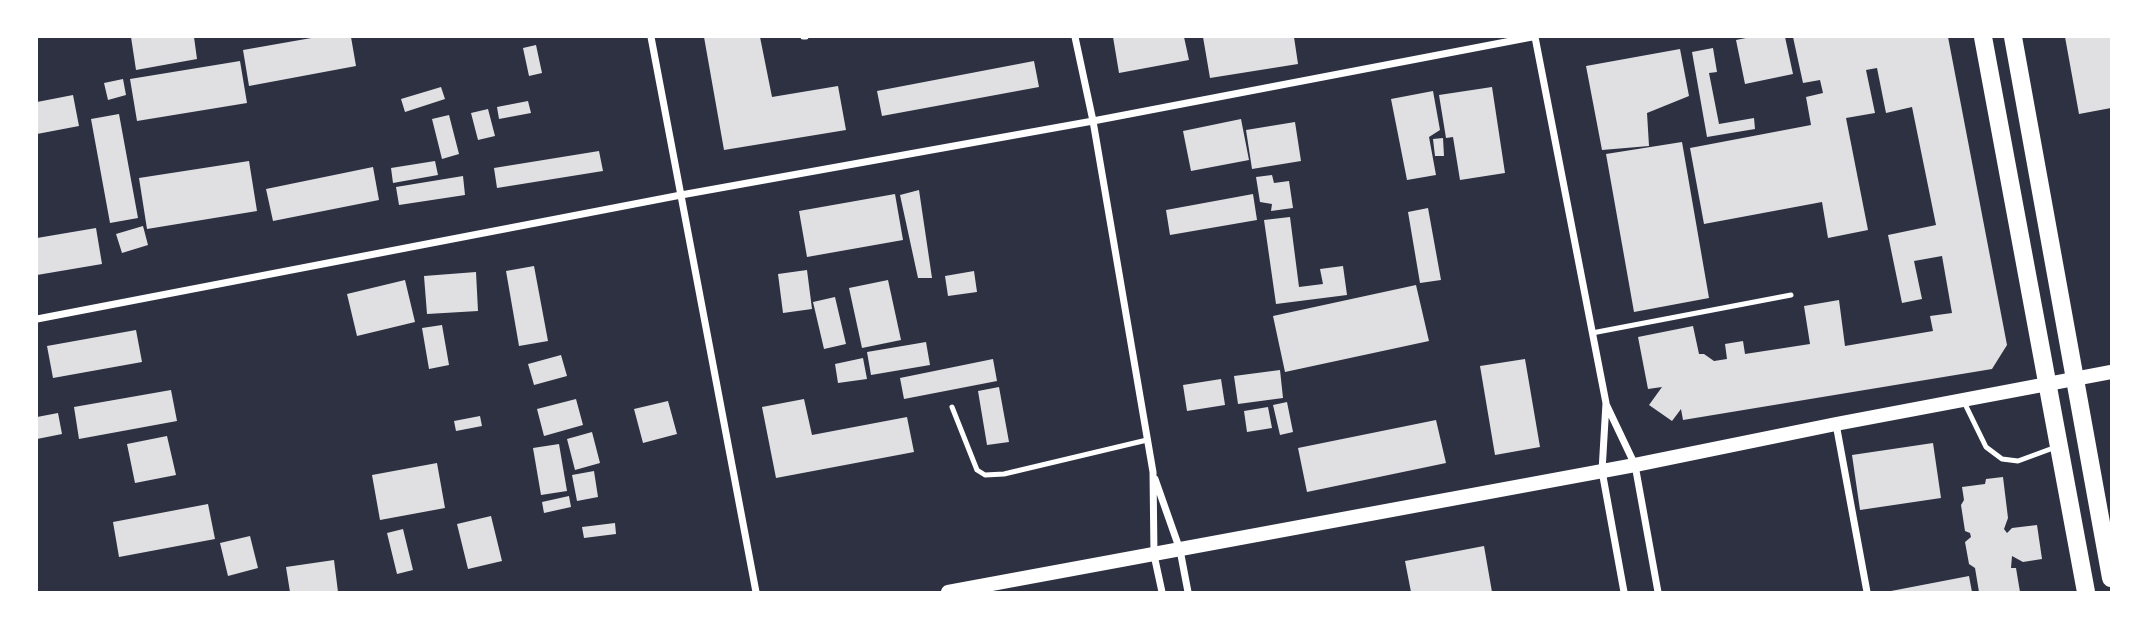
<!DOCTYPE html>
<html>
<head>
<meta charset="utf-8">
<style>
  body { margin:0 }
  #map { position:relative; width:2148px; height:629px; overflow:hidden; background:#2d3142; font-family:"Roboto Serif",serif }
  canvas { display:block }
  .frame { position:absolute; inset:0; border:38px solid #fff; pointer-events:none }
</style>
</head>
<body>
<div id="map">
<canvas width="2148" height="629"></canvas>
<div class="frame"></div>
</div>
<script>
const c = document.querySelector('canvas').getContext('2d');
c.lineJoin = 'round';
function fillPath(path, color) { c.fillStyle = color; c.fill(path, 'evenodd'); }
const poly = rows => new Path2D(rows.map(r => 'M' + r).join(''));
function trace(path, color, width, dash) { c.strokeStyle = color; c.lineWidth = width; c.lineCap = dash ? 'butt' : 'round'; c.setLineDash(dash || []); c.stroke(path); }
const building = poly([
  [131,37,194,37,197,59,136,70],
  [317,37,351,37,356,66,249,86,243,50],
  [704,37,760,37,772,97,838,86,846,130,724,150],
  [1113,37,1184,37,1189,60,1119,73],
  [1203,37,1294,37,1298,64,1210,78],
  [1751,37,1785,37,1793,74,1745,84,1736,40],
  [1793,37,1948,37,2007,345,1992,369,1683,420,1681,409,1672,421,1649,405,1662,387,1648,389,1638,337,1693,326,1699,354,1704,354,1714,361,1727,359,1725,344,1743,341,1745,354,1810,344,1804,306,1839,300,1845,346,1933,331,1930,316,1952,313,1942,256,1914,261,1922,299,1902,303,1888,235,1936,225,1912,107,1886,113,1877,68,1866,70,1875,113,1846,118,1868,230,1828,238,1822,202,1704,224,1690,148,1811,125,1806,97,1823,93,1820,80,1803,83],
  [2065,37,2111,37,2111,108,2079,114],
  [536,45,542,73,529,76,523,48],
  [1713,48,1717,72,1709,73,1719,124,1754,118,1755,129,1707,137,1692,52],
  [1680,49,1689,96,1647,113,1649,146,1602,150,1586,66],
  [240,61,247,103,137,121,130,79],
  [1034,61,1039,87,882,116,877,91],
  [123,79,126,95,108,100,104,83],
  [441,87,445,99,405,112,401,99],
  [1492,87,1505,173,1460,180,1453,137,1446,138,1439,95],
  [1433,91,1440,130,1429,137,1436,175,1407,180,1391,99],
  [73,95,79,126,37,134,37,102],
  [528,101,531,113,499,119,497,107],
  [488,109,495,136,478,140,471,113],
  [119,114,138,218,110,223,91,119],
  [449,115,459,154,442,159,432,119],
  [1241,119,1249,160,1191,171,1183,131],
  [1295,122,1301,161,1252,169,1246,130],
  [1443,138,1444,156,1435,156,1433,139],
  [1682,142,1709,298,1634,312,1606,154],
  [599,151,603,171,497,188,494,168],
  [249,161,257,211,147,229,139,178],
  [435,161,438,175,393,183,391,168],
  [373,167,379,200,273,221,266,189],
  [1272,175,1274,183,1289,181,1293,208,1271,211,1272,204,1260,202,1256,177],
  [463,176,465,195,399,205,396,187],
  [919,190,932,278,918,278,900,195],
  [895,194,903,240,807,257,799,211],
  [1253,194,1257,220,1170,235,1166,210],
  [1428,208,1441,280,1420,283,1408,212],
  [1290,217,1299,287,1323,284,1320,269,1343,266,1347,295,1276,304,1264,220],
  [143,226,148,245,122,253,116,234],
  [96,228,102,264,37,275,37,238],
  [534,266,548,341,519,346,506,271],
  [807,270,812,309,783,313,778,274],
  [974,271,977,292,948,296,945,276],
  [476,272,478,311,427,314,424,276],
  [405,280,415,322,357,336,347,294],
  [888,280,901,340,862,348,849,288],
  [1416,285,1429,341,1285,372,1273,316],
  [835,297,846,344,824,349,813,302],
  [442,325,449,365,429,369,422,328],
  [136,330,142,362,53,378,47,346],
  [926,342,930,365,871,375,867,352],
  [561,355,567,376,534,385,528,364],
  [863,358,867,379,838,383,835,364],
  [993,359,997,381,904,399,900,378],
  [1525,359,1540,447,1495,455,1480,366],
  [1280,370,1283,398,1238,404,1234,376],
  [1221,379,1225,405,1187,411,1183,385],
  [999,387,1009,442,987,445,978,391],
  [171,390,177,421,79,439,74,407],
  [576,399,583,425,544,436,537,409],
  [804,399,812,435,907,417,914,452,776,478,762,407],
  [668,401,677,434,643,443,634,409],
  [1287,402,1293,432,1280,435,1273,405],
  [1268,407,1272,428,1247,432,1244,411],
  [58,413,62,434,37,439,37,417],
  [480,416,482,426,456,431,454,421],
  [1436,420,1446,463,1307,492,1298,448],
  [592,432,600,463,575,470,567,439],
  [167,436,176,475,135,483,127,444],
  [1933,443,1941,498,1860,510,1852,455],
  [559,444,567,491,541,495,533,448],
  [437,463,445,508,380,520,372,475],
  [594,471,598,497,577,501,572,475],
  [2003,477,2008,518,2004,529,2007,533,2012,528,2037,525,2042,559,2023,562,2012,556,2011,568,2016,568,2020,592,1979,592,1975,568,1969,564,1965,542,1971,537,1970,533,1965,531,1961,505,1964,500,1962,487,1985,484,1986,479],
  [569,496,571,507,544,513,542,502],
  [208,504,215,539,119,557,113,522],
  [491,516,502,561,468,569,457,524],
  [615,523,616,534,584,538,582,527],
  [403,529,413,570,397,574,387,533],
  [250,536,258,568,228,576,220,543],
  [1484,546,1492,592,1411,592,1405,561],
  [334,560,338,592,290,592,286,567],
  [1969,576,1972,592,1891,592,1891,591]
]);
const service = poly([
  [803,37,806,37],
  [1592,333,1791,295],
  [1964,402,1986,447,2002,459,2018,461,2056,447],
  [952,407,977,470,985,475,1004,474,1147,440]
]);
const minor = poly([
  [651,37,756,592],
  [1075,37,1093,121,1153,472,1154,555,1162,592],
  [1535,37,1606,403,1602,471,1624,592],
  [37,319,681,195,1093,121,1532,37],
  [1606,404,1635,465,1658,592],
  [1836,424,1867,592],
  [1155,479,1180,550,1188,592]
]);
const secondary = poly([
  [948,592,1635,465,1836,424,2111,372]
]);
const primary = poly([
  [1983,37,2086,592],
  [2013,37,2111,578]
]);
fillPath(building, '#e0e0e3');
trace(service, '#fff', 5);
trace(minor, '#fff', 7);
trace(secondary, '#fff', 14);
trace(primary, '#fff', 18);
</script>
</body>
</html>
